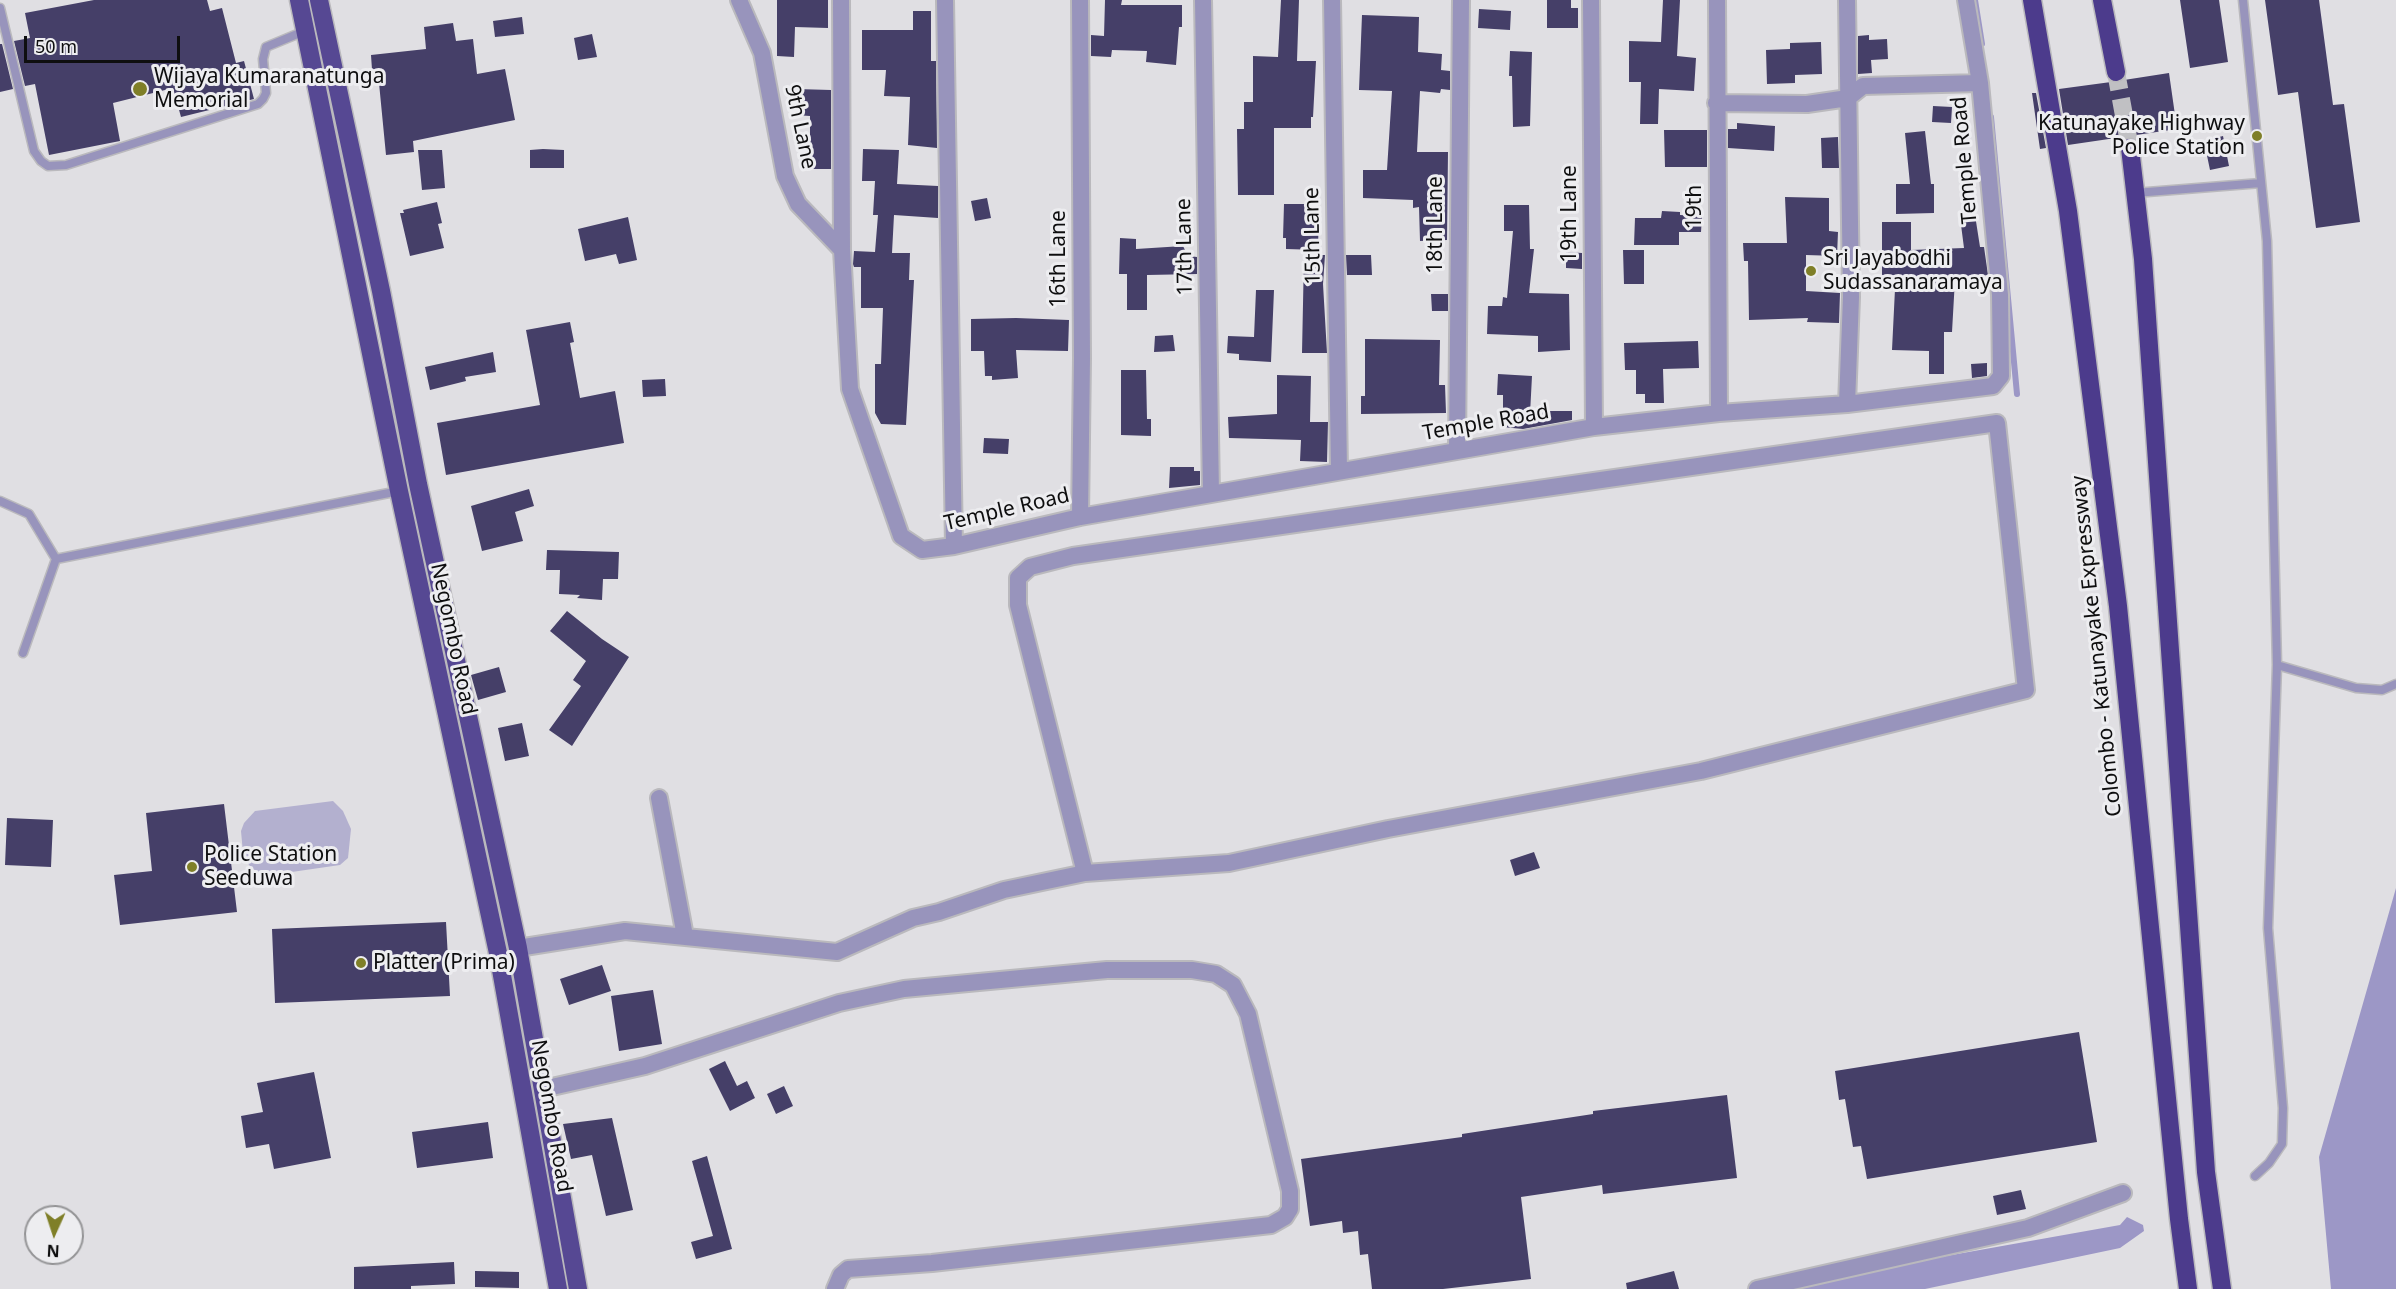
<!DOCTYPE html>
<html>
<head>
<meta charset="utf-8">
<style>
  body { margin:0 }
  #map { position:relative; width:2396px; height:1289px; overflow:hidden; background:#e0dfe3; font-family:"Noto Sans",sans-serif }
  canvas { display:block }
  .north { position:absolute; left:24px; top:1205px; width:60px; height:60px; box-sizing:border-box; background:#ededf0; border:2px solid #949496; border-radius:50%; rotate:183deg; font-size:16px; font-weight:700; line-height:24px; text-align:center; color:#0e0e0f }
  .north::after { content:''; display:block; margin:auto; width:21px; height:27px; background:#7f7f28; clip-path:polygon(50% 0,100% 100%,50% 72%,0 100%) }
  .scale { position:absolute; left:24px; top:36px; width:156px; height:27px; box-sizing:border-box; border:3px solid #0e0e0f; border-top:0; padding-left:8px; font-size:18px; line-height:21px; white-space:nowrap; color:#0e0e0f; -webkit-text-stroke:4px #ededf0; paint-order:stroke }
</style>
</head>
<body>
<div id="map">
<canvas width="2396" height="1289"></canvas>
<div class="north">N</div>
<div class="scale">50 m</div>
</div>
<script>
const c = document.querySelector('canvas').getContext('2d');
c.lineJoin = 'round';
function fillPath(path, color) { c.fillStyle = color; c.fill(path, 'evenodd'); }
const poly = rows => new Path2D(rows.map(r => 'M' + r).join(''));
function trace(path, color, width, dash) { c.strokeStyle = color; c.lineWidth = width; c.lineCap = dash ? 'butt' : 'round'; c.setLineDash(dash || []); c.stroke(path); }
function drawText(font, color, halo, rows, align = 'center') {
  c.font = font + ' "Noto Sans",sans-serif'; c.lineWidth = 6; c.setLineDash([]); c.textBaseline = 'middle'; c.strokeStyle = halo; c.fillStyle = color; for (const [text, x, y, turn = 0] of rows) {
    c.save(); c.translate(x, y); c.rotate((+turn || 0) * Math.PI / 180); c.textAlign = isNaN(turn) ? turn : align; if (halo) c.strokeText(text, 0, 0); c.fillText(text, 0, 0); c.restore();
  }
}
const green = poly([
  [333,801,343,811,351,829,348,858,340,865,271,875,259,874,249,865,243,853,241,831,244,823,255,811]
]);
const water = poly([
  [2396,888,2396,1289,2331,1289,2319,1157],
  [2127,1217,2143,1225,2144,1231,2120,1248,1925,1289,1787,1289,1873,1269,2120,1225]
]);
const stream = poly([
  [1975,0,1982,44],
  [1991,117,2017,394]
]);
const building = poly([
  [94,0,207,0,210,11,222,8,236,63,244,61,254,99,181,117,173,88,113,103,120,141,49,155,35,84,25,86,14,41,30,38,25,13],
  [777,0,828,0,828,28,795,27,794,57,777,56],
  [1105,0,1122,0,1121,5,1182,5,1182,27,1179,27,1176,65,1146,62,1147,51,1112,50,1111,57,1091,56,1091,35,1104,36],
  [1281,0,1299,0,1297,61,1316,61,1313,117,1311,117,1311,128,1274,128,1274,195,1238,195,1237,129,1244,129,1244,102,1253,102,1253,56,1278,57],
  [1547,0,1571,0,1571,8,1578,8,1578,28,1547,28],
  [1663,0,1680,0,1677,56,1696,58,1694,91,1659,89,1658,124,1640,124,1641,82,1629,82,1629,41,1661,42],
  [2180,0,2219,0,2228,62,2190,68],
  [2265,0,2319,0,2333,105,2344,104,2360,222,2316,228,2298,92,2278,95],
  [1479,9,1511,11,1510,30,1478,28],
  [913,11,931,11,931,61,936,61,937,148,908,145,910,97,884,96,886,70,862,70,862,30,913,30],
  [1362,15,1419,17,1418,52,1442,54,1441,70,1450,71,1450,90,1441,89,1440,93,1420,91,1417,152,1448,152,1447,240,1420,241,1419,207,1413,208,1413,200,1363,198,1363,170,1387,170,1392,91,1359,90],
  [522,17,524,34,495,37,493,21],
  [453,23,456,41,473,39,477,74,505,69,515,120,413,141,414,152,386,155,379,83,373,84,371,55,426,49,424,27],
  [592,34,597,57,578,60,574,38],
  [1869,35,1869,40,1887,39,1888,59,1871,60,1872,73,1858,74,1858,36],
  [1821,42,1822,74,1795,75,1795,83,1767,84,1766,50,1790,49,1790,43],
  [0,44,2,44,13,89,0,92],
  [1510,51,1532,52,1530,126,1513,127,1512,76,1509,76],
  [2169,73,2177,129,2068,145,2059,89,2111,82,2118,83,2124,80],
  [796,89,831,90,831,169,810,169,810,116,795,115],
  [2032,93,2036,93,2046,148,2040,149],
  [1933,106,1952,107,1951,123,1932,122],
  [1737,123,1775,126,1774,151,1728,148,1728,129,1737,129],
  [1664,130,1707,130,1707,167,1665,167],
  [1925,131,1931,184,1934,184,1934,213,1896,214,1896,184,1910,184,1905,133],
  [2223,136,2229,166,2210,170,2204,141],
  [1838,137,1839,168,1822,168,1821,138],
  [543,149,564,150,564,168,530,168,530,150],
  [863,149,899,150,897,184,938,186,938,218,894,215,892,253,910,253,909,280,914,280,906,425,881,424,875,413,875,364,881,364,883,308,861,308,861,267,854,267,853,264,854,251,875,252,878,215,873,215,875,181,862,181],
  [418,150,442,150,445,188,422,190],
  [1785,197,1829,198,1829,231,1838,232,1837,256,1806,255,1806,291,1840,293,1839,323,1807,322,1808,318,1749,320,1748,261,1744,261,1743,243,1787,243],
  [987,198,991,218,975,221,971,201],
  [437,202,442,223,438,224,444,248,410,256,400,213,404,213,403,210],
  [1284,204,1319,204,1318,250,1286,249,1286,238,1283,238],
  [1504,205,1529,205,1530,249,1534,249,1529,293,1569,294,1570,350,1538,352,1538,336,1487,334,1488,306,1502,306,1503,297,1507,298,1513,231,1504,231],
  [1662,211,1680,212,1680,215,1702,216,1701,232,1679,232,1679,245,1634,245,1635,218,1661,218],
  [1975,215,1980,247,1984,247,1988,275,1955,279,1952,332,1944,332,1944,374,1929,374,1929,351,1892,350,1895,289,1882,290,1882,222,1911,222,1911,250,1964,248,1960,217],
  [628,217,637,260,619,264,616,254,585,261,578,229],
  [1120,238,1136,239,1136,249,1183,246,1188,256,1197,257,1197,274,1147,275,1147,310,1127,310,1127,274,1119,274],
  [1623,250,1644,250,1644,284,1624,284],
  [1566,252,1582,253,1582,269,1566,268],
  [1304,255,1325,255,1323,284,1327,353,1302,353],
  [1346,255,1371,255,1372,275,1347,275],
  [1256,290,1274,290,1271,362,1239,360,1239,354,1227,353,1228,336,1254,337],
  [1431,294,1448,294,1448,311,1432,311],
  [1016,318,1069,320,1068,351,1016,350,1018,378,992,380,992,376,985,376,984,351,971,351,971,319],
  [570,322,574,342,570,343,580,398,615,391,624,443,446,475,437,423,540,405,526,330],
  [1173,335,1175,351,1154,352,1155,336],
  [1365,339,1440,340,1439,385,1445,385,1446,413,1361,414,1361,396,1365,396],
  [1698,341,1699,368,1663,369,1664,403,1645,403,1645,394,1636,394,1636,370,1625,370,1624,343],
  [493,352,496,372,465,377,466,381,430,390,425,367],
  [1987,363,1987,376,1972,378,1971,364],
  [1121,370,1146,370,1147,419,1151,419,1151,436,1121,435],
  [1498,374,1532,376,1530,414,1544,411,1572,411,1572,420,1523,429,1502,427,1501,419,1519,416,1507,415,1507,409,1503,409,1503,395,1497,395],
  [1277,375,1311,376,1310,422,1328,422,1327,462,1300,461,1301,440,1229,438,1228,417,1277,414],
  [665,379,666,396,643,397,642,380],
  [984,438,1009,439,1008,454,983,453],
  [1170,467,1194,467,1194,471,1200,471,1200,485,1169,488],
  [529,489,534,506,515,512,523,541,482,551,471,506],
  [547,550,619,552,618,579,603,579,602,600,577,598,580,595,559,594,560,570,546,570],
  [567,611,602,639,629,657,572,746,549,730,581,686,573,680,586,661,550,631],
  [499,667,506,692,478,700,471,675],
  [522,723,529,756,505,761,498,728],
  [224,804,237,912,120,925,114,875,152,871,146,813],
  [7,818,53,820,51,867,5,865],
  [1534,852,1540,868,1515,876,1510,860],
  [446,922,450,996,275,1003,272,929],
  [602,965,611,991,569,1005,560,979],
  [653,990,662,1044,619,1051,611,996],
  [2079,1032,2097,1142,1867,1179,1861,1146,1853,1147,1845,1099,1839,1100,1835,1071],
  [725,1061,737,1086,747,1081,755,1098,730,1111,709,1069],
  [314,1072,331,1158,274,1169,269,1144,246,1148,241,1116,263,1112,257,1083],
  [784,1086,793,1106,776,1114,767,1094],
  [1727,1095,1737,1178,1603,1194,1602,1185,1521,1197,1531,1279,1443,1289,1372,1289,1368,1254,1360,1255,1358,1231,1343,1233,1342,1221,1310,1226,1301,1159,1462,1137,1462,1134,1593,1114,1593,1111],
  [612,1118,633,1210,606,1216,592,1155,571,1159,563,1124],
  [488,1122,493,1158,417,1168,412,1132],
  [707,1156,732,1249,696,1259,691,1242,713,1236,692,1161],
  [2021,1190,2026,1209,1997,1215,1993,1196],
  [454,1262,455,1284,411,1286,411,1289,354,1289,354,1267],
  [475,1271,519,1272,519,1288,475,1287],
  [1674,1271,1679,1289,1627,1289,1626,1283]
]);
const motorwayTunnel = poly([
  [2116,72,2130,148]
]);
const service = poly([
  [2243,0,2267,241,2277,665,2268,928,2283,1108,2282,1144,2269,1163,2255,1176],
  [0,8,34,151,41,161,48,166,66,165,258,104,263,99,266,93,263,59,266,47,307,30],
  [2135,193,2261,183],
  [0,501,29,514,56,559],
  [23,653,56,559,399,491],
  [2277,665,2356,688,2382,690,2396,684]
]);
const minor = poly([
  [739,0,762,53,785,176,798,204,842,250],
  [841,0,842,250,850,389,901,536,922,550,954,546,1080,517,1594,427,1719,413,1847,404,1993,386,2001,376,2000,295,1980,83,1966,0],
  [945,0,954,546],
  [1080,0,1082,358,1080,517],
  [1203,0,1211,494],
  [1332,0,1339,471],
  [1591,0,1594,427],
  [1717,0,1719,413],
  [1716,103,1807,104,1848,98,1863,86,1980,83],
  [1847,404,1851,297,1847,0],
  [1457,451,1461,0],
  [659,798,685,936],
  [518,948,625,931,837,952,913,918,939,912,1004,890,1085,873,1229,863,1388,829,1701,771,2026,690,1997,423,1073,556,1030,567,1018,578,1018,605,1085,873],
  [543,1089,645,1066,839,1003,904,989,1107,970,1192,970,1216,974,1233,985,1248,1014,1290,1191,1290,1209,1285,1217,1271,1225,932,1263,848,1269,841,1275,835,1289],
  [1757,1289,2028,1228,2123,1193]
]);
const trunk = poly([
  [299,0,399,491,498,953,558,1289],
  [319,0,381,291,418,484,518,948,578,1289]
]);
const motorway = poly([
  [2032,0,2068,211,2118,606,2179,1219,2188,1289],
  [2102,0,2116,72],
  [2130,148,2143,259,2206,1172,2222,1289]
]);
const markers = [
  [140,89,8,"#7f7f28"],
  [2257,136,6,"#7f7f28"],
  [1811,271,6,"#7f7f28"],
  [192,867,6,"#7f7f28"],
  [361,963,6,"#7f7f28"]
];
const poiNames = [
  ["Wijaya Kumaranatunga",154,77],
  ["Memorial",154,101],
  ["Katunayake Highway",2245,124,"right"],
  ["Police Station",2245,148,"right"],
  ["Sri Jayabodhi",1823,259],
  ["Sudassanaramaya",1823,283],
  ["Police Station",204,855],
  ["Seeduwa",204,879],
  ["Platter (Prima)",373,963]
];
const streetNames = [
  ["9th Lane",800,127,78],
  ["Temple Road",1965,160,-95],
  ["19th",1695,207,-90],
  ["19th Lane",1570,214,-90],
  ["18th Lane",1436,225,-90],
  ["15th Lane",1313,236,-91],
  ["17th Lane",1185,247,-91],
  ["16th Lane",1059,259,-90],
  ["Temple Road",1486,423,-10],
  ["Temple Road",1007,510,-13],
  ["Negombo Road",453,639,78],
  ["Colombo - Katunayake Expressway",2097,646,-96],
  ["Negombo Road",551,1116,80]
];
fillPath(green, '#b3b0cf');
fillPath(water, '#9c97c6');
trace(stream, '#9c97c6', 6);
fillPath(building, '#453f68');
trace(motorwayTunnel, '#c0c0c3', 18, [18, 9]);
trace(service, '#bab9bd', 11);
trace(minor, '#bab9bd', 20);
trace(trunk, '#bab9bd', 21);
trace(motorway, '#bab9bd', 21);
trace(service, '#9894bc', 8);
trace(minor, '#9894bc', 16);
trace(trunk, '#564893', 18);
trace(motorway, '#4c3b8c', 18);
for (const [x, y, r, color] of markers) { const dot = new Path2D(); dot.arc(x, y, r, 0, 2 * Math.PI); c.fillStyle = color; c.fill(dot); trace(dot, '#ededf0', 2); }
drawText('21px', '#0e0e0f', '#ededf0', poiNames, 'left');
drawText('21px', '#0e0e0f', '#ededf0', streetNames);
</script>
</body>
</html>
